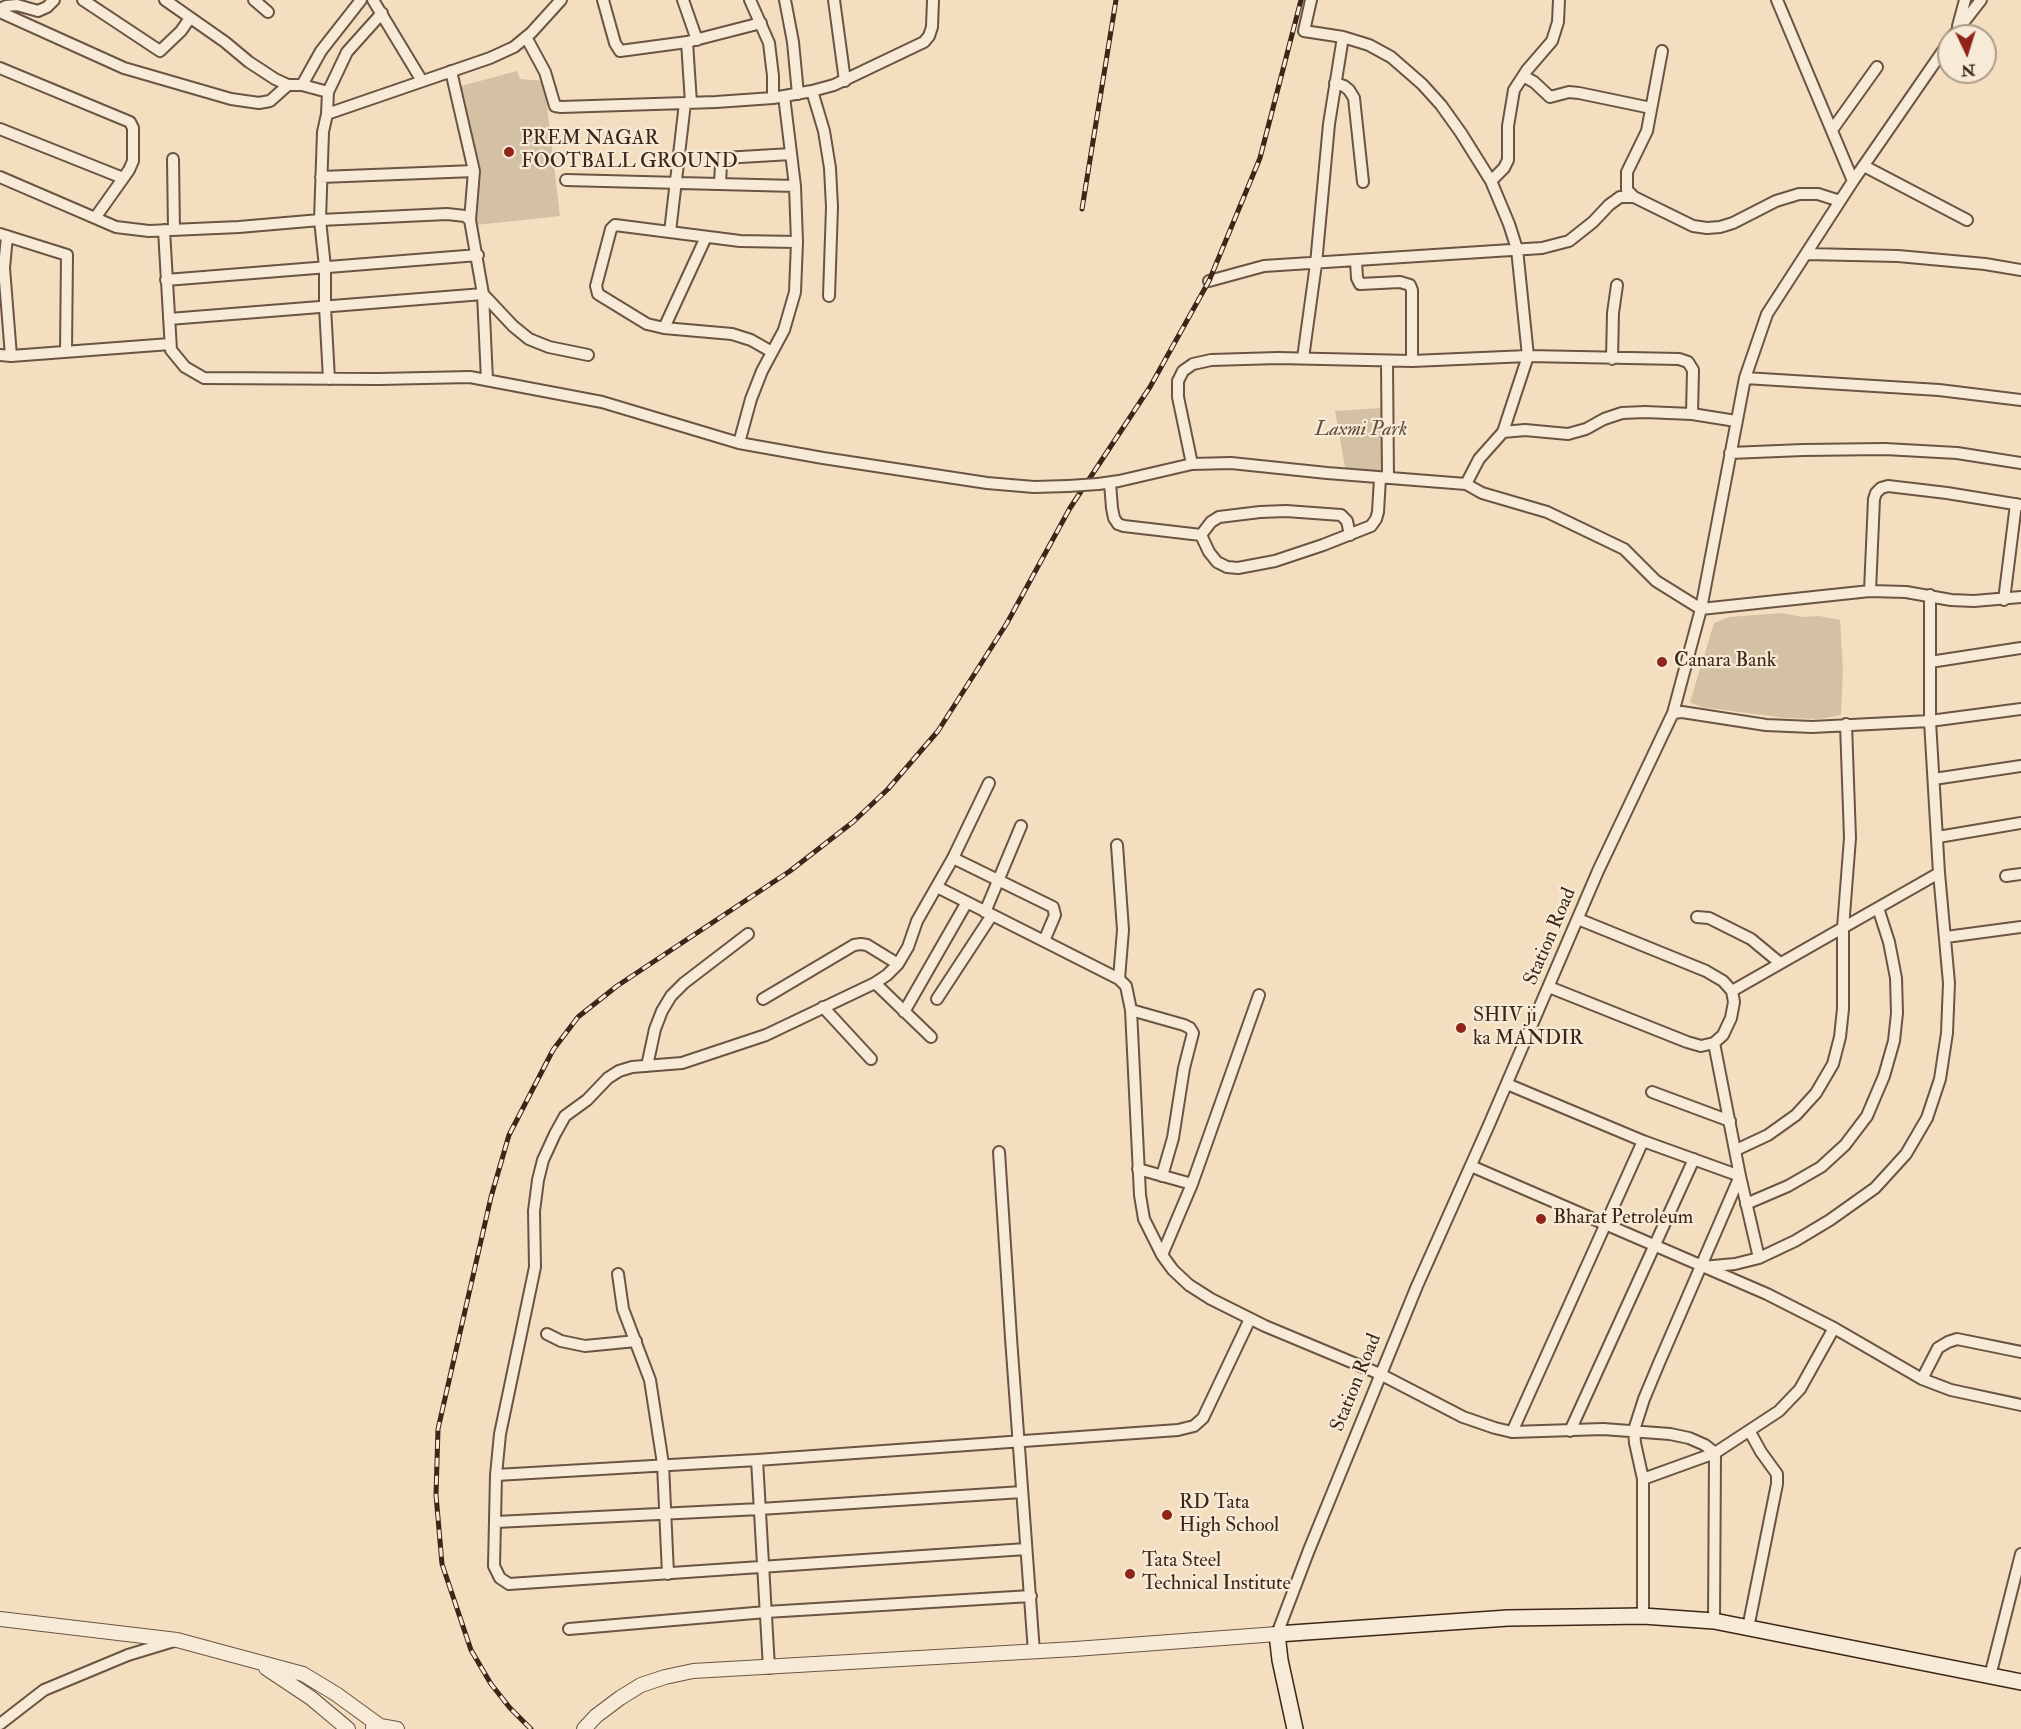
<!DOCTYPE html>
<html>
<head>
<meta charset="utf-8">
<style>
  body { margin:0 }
  #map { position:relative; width:2021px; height:1729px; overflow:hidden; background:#f3dfc0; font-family:"IM FELL Double Pica",serif }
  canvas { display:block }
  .north { position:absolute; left:1937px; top:24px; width:60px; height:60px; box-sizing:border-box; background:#f7ead6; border:2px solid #ac9c8a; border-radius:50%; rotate:176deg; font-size:16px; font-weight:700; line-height:24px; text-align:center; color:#3c2618 }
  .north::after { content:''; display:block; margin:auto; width:21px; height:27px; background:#8f2418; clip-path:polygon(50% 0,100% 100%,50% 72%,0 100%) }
</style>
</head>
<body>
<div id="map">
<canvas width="2021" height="1729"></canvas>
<div class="north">N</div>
</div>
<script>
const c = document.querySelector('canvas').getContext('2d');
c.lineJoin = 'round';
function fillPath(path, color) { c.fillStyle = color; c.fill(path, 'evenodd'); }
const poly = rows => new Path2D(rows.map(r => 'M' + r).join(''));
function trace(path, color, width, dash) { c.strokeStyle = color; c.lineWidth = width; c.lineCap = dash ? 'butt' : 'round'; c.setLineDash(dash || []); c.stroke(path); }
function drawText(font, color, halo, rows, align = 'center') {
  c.font = font + ' "IM FELL Double Pica",serif'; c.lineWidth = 4.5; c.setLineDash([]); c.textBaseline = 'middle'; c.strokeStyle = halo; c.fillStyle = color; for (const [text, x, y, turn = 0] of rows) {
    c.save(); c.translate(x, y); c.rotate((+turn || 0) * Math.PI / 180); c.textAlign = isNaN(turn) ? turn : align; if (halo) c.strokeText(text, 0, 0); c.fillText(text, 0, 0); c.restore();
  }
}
const green = poly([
  [517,71,520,79,544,81,560,216,476,225,457,87],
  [1381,408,1382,474,1346,472,1335,411],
  [1782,613,1802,617,1819,616,1840,620,1843,670,1841,715,1820,719,1785,718,1701,707,1690,702,1714,623,1729,617]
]);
const minor = poly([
  [83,0,160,51,181,31,190,18],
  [165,0,225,42,249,62,275,79,288,85],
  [254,0,268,12],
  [373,0,422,81],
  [603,0,615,43,620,51,687,42,761,23],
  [683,0,697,40],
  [750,0,769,43,773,76,773,98],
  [785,0,793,42,798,94],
  [834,0,845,81],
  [1311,0,1304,31,1343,37,1369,45,1391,57,1422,84,1441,105,1461,133,1491,181,1509,224,1517,249,1528,356,1503,432],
  [1777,0,1853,181],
  [0,9,6,6,17,5,38,11,47,7,54,0],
  [0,12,124,68,231,99,259,103,270,101,288,85,302,85,328,92],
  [1958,26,1965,0],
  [1953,36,1981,0],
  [526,37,545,72,555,106,561,107,716,102,773,98,812,91,834,85,924,42,929,36,932,27,933,0],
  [687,42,691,103],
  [0,68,130,122,133,128,133,161,129,170,95,218],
  [451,71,474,171,470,220],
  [1523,76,1534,82,1550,97,1569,92,1579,93,1651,108],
  [1335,83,1344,86,1349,90,1354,98,1363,182],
  [302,85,321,51,361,0],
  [812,91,824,131,830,168,832,207,829,296],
  [327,114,490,58,514,47,531,33,561,0],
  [0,129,123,178],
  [1832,130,1877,67],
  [173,159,174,230],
  [1864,166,1967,220],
  [0,177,116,227,149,231,239,227,320,220,447,214,465,216,470,220,483,294,487,380],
  [321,177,474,171],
  [566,180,795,186],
  [1491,181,1504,168,1508,160,1508,126,1514,90,1527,70,1552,41,1558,22,1559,0],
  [720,184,721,164,724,158,791,154],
  [1634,197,1627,190,1627,172,1647,131,1662,51],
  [164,230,171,350,185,367,204,378,379,379,470,377,602,402,739,443,823,458,987,483,1034,487,1068,486],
  [670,232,685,103],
  [0,234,67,255,66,351],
  [7,236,4,268,11,356],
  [1806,254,1898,256,1985,264,2021,270],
  [1356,261,1357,278,1360,284,1400,282,1410,285,1412,290,1412,361],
  [166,280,478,255],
  [1209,281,1264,266,1542,248,1569,241,1593,222,1609,205,1620,197,1634,197,1693,226,1707,228,1720,227,1733,223,1776,201,1799,194,1818,194,1840,201],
  [169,319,483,294,513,326,529,339,549,347,588,355],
  [664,328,706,237],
  [772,352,751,340,732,334,664,328,647,324,598,294,596,286,611,229,615,225,740,241,797,242],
  [0,355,11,356,170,344],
  [1303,358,1316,264,1329,124,1343,37],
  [1612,359,1613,313,1617,285],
  [1387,362,1388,478],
  [1745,378,1939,390,2021,400],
  [329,379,325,307,325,267,320,220,323,132,327,114,328,92,347,52,382,13],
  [739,443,751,399,762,371,784,330,795,292,797,242,795,186,784,96],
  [1730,453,1803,450,1885,449,1957,453,2021,463],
  [1192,464,1178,397,1178,381,1183,371,1193,364,1211,360,1278,358,1412,361,1528,356,1679,359,1688,362,1693,370,1692,414],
  [1110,483,1112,508,1114,518,1118,524,1124,526,1201,535,1209,552,1217,562,1227,567,1238,568,1275,561,1323,545,1371,526,1376,519,1378,512,1380,478],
  [1098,484,1119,481,1192,464,1231,463,1327,473,1466,484,1482,493,1547,512,1624,549,1656,581,1701,609,1870,591,1906,592,1951,600,1974,601,2021,597],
  [1466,484,1479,459,1503,432,1525,430,1568,434,1586,429,1604,419,1622,413,1645,412,1692,414,1736,421],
  [1201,535,1211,522,1219,517,1260,512,1286,511,1341,515,1347,521,1350,535],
  [1870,591,1874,499,1876,493,1881,488,1888,486,1947,493,2021,505],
  [2004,600,2016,504],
  [1930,662,2021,648],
  [1673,713,1701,609,1745,378,1767,314,1853,181,1949,42],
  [1934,779,2021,766],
  [989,783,953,858,917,921,908,947,898,964,887,975,875,983,766,1035,682,1063,632,1067,619,1071,608,1078,587,1100,565,1116,555,1134,543,1160,538,1180,534,1211,535,1267,500,1434,496,1475,494,1566,500,1578,509,1584,1026,1549],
  [1938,837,2021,823],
  [1117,845,1123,930,1119,979],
  [953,858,1053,907,1055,915,1044,941],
  [2006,876,2021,874],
  [937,887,1119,979,1126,986,1131,1010,1140,1195,1144,1219,1162,1255,1173,1270,1189,1285,1211,1299,1265,1326,1380,1374,1463,1417,1495,1428,1512,1432,1603,1429,1670,1434,1689,1438,1705,1445,1715,1453,1714,1621],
  [985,912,1021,826],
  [1697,917,1709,918,1751,939,1780,963],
  [1946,937,2021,927],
  [875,983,931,1037],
  [1549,987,1687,1042,1701,1046,1714,1043,1723,1035,1731,1018,1734,1002,1732,991,1723,981,1706,971,1578,919],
  [1732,991,1939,873],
  [763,999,854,945,861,944,867,945,898,964],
  [937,999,992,915],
  [823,1007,871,1059],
  [1131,1010,1184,1025,1190,1028,1193,1033,1184,1068,1173,1138,1162,1176],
  [904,1012,967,902],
  [1714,1043,1740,1176,1759,1258],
  [647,1066,655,1029,662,1011,671,996,684,983,748,934],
  [1507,1084,1643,1141,1740,1176,1659,1363,1644,1399,1634,1430,1635,1443,1643,1479,1643,1616],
  [1652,1092,1730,1121],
  [1736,1150,1768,1135,1796,1115,1816,1093,1833,1064,1840,1037,1843,1009,1843,928,1850,838,1846,724],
  [999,1152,1011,1338,1034,1652],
  [1471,1166,1767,1294,1834,1328,1922,1379,1951,1390,2021,1405],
  [1138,1169,1192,1184],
  [1746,1204,1788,1186,1821,1167,1845,1145,1867,1116,1884,1076,1894,1041,1897,1013,1896,978,1889,942,1878,908],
  [1162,1255,1192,1184,1259,995],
  [1702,1267,1735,1264,1759,1258,1795,1241,1830,1220,1875,1188,1906,1154,1927,1118,1940,1079,1947,1033,1949,983,1939,873,1930,721,1930,595],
  [618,1274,623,1309,650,1380,663,1464,668,1574],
  [547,1334,561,1341,585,1346,636,1341],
  [1922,1379,1938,1348,1948,1342,1957,1339,2021,1352],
  [1570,1431,1694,1159],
  [1512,1432,1643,1141],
  [757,1460,769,1668],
  [496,1475,757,1460,1178,1430,1194,1426,1203,1418,1250,1319],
  [1643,1479,1715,1453,1779,1411,1800,1389,1834,1328],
  [496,1522,760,1509,1022,1492],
  [1748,1628,1777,1484,1777,1474,1761,1452,1750,1432],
  [569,1629,766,1612,1031,1596],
  [1277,1634,1309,1550,1417,1286,1488,1127,1598,871,1673,713,1682,712,1766,725,1812,727,1930,721,2021,709],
  [1990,1676,2021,1554],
  [0,1724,44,1690,128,1655,174,1641]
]);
const tertiary = poly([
  [0,1619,177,1640,303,1674,336,1694,380,1726],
  [266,1668,311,1698,348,1729],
  [373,1728,380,1726,397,1729],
  [584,1729,596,1716,620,1698,641,1685,665,1677,693,1671,1075,1649,1277,1634]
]);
const secondary = poly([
  [1295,1729,1280,1660,1277,1634,1508,1618,1643,1616,1714,1621,2021,1682]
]);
const rail = poly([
  [1082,209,1116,0],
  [531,1729,510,1708,491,1684,471,1650,442,1564,436,1495,438,1429,491,1197,509,1135,553,1050,578,1017,617,986,790,871,853,822,888,789,938,731,1007,623,1070,508,1150,387,1209,281,1260,158,1301,0]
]);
const minorBridge = poly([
  [1068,486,1098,484]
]);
const markers = [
  [509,152,6,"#8f2418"],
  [1662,662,6,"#8f2418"],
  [1461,1028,6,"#8f2418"],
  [1541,1219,6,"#8f2418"],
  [1167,1515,6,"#8f2418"],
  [1130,1574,6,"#8f2418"]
];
const poiNames = [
  ["PREM NAGAR",521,140],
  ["FOOTBALL GROUND",521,163],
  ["Canara Bank",1674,662],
  ["SHIV ji",1473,1017],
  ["ka MANDIR",1473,1040],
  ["Bharat Petroleum",1553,1219],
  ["RD Tata",1179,1504],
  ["High School",1179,1527],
  ["Tata Steel",1142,1562],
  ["Technical Institute",1142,1585]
];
const parkNames = [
  ["Laxmi Park",1361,431]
];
const streetNames = [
  ["Station Road",1551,937,-67],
  ["Station Road",1357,1383,-68]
];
fillPath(green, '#d4c0a3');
trace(minor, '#6a5442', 14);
trace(tertiary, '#6a5442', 16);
trace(secondary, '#3c2618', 18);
trace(minor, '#f7ead6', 10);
trace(tertiary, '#f7ead6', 14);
trace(secondary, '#f7ead6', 15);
trace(rail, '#3c2618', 5);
trace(rail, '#f7ead6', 3, [9]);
trace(minorBridge, '#6a5442', 14, []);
trace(minorBridge, '#f7ead6', 10);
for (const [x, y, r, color] of markers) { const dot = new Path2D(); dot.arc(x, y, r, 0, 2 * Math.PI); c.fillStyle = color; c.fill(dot); trace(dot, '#f7ead6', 2); }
drawText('20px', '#3c2618', '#f7ead6', poiNames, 'left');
drawText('italic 20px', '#624c3b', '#f7ead6', parkNames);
drawText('20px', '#3c2618', '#f7ead6', streetNames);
</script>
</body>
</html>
